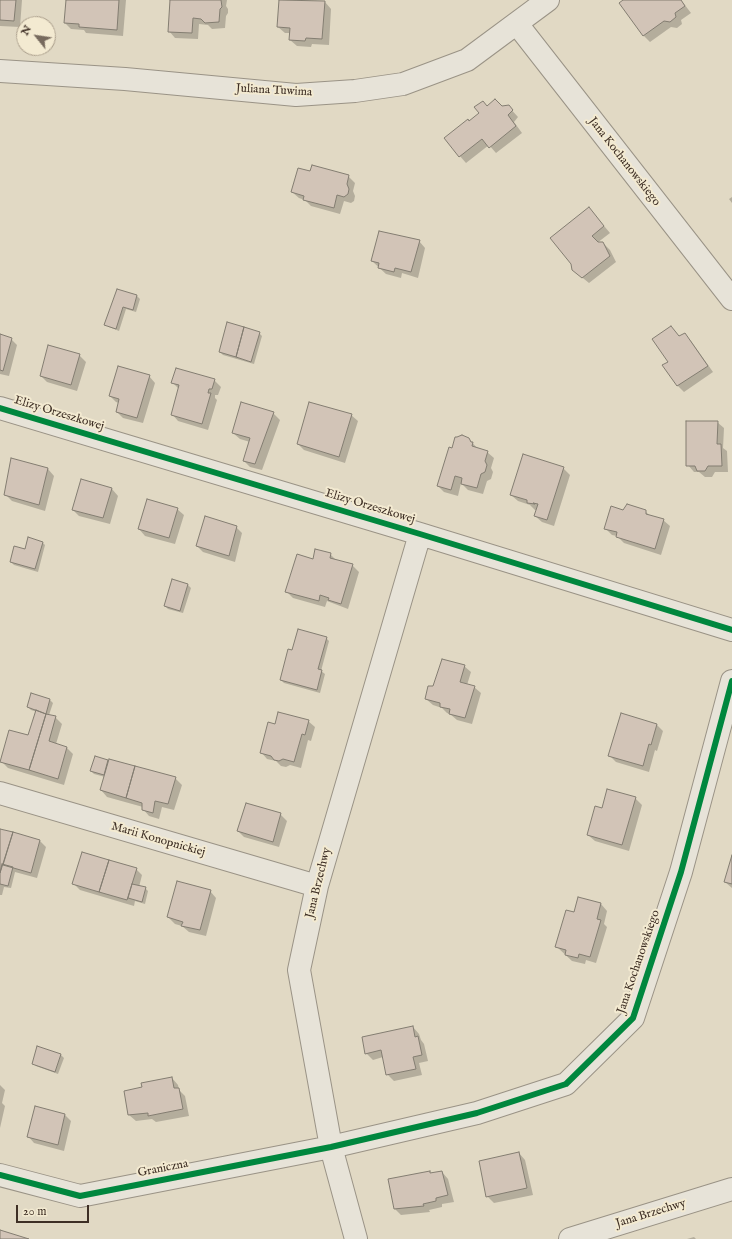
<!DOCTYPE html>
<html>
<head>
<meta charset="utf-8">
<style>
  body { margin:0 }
  #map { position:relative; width:732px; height:1239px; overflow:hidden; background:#e1d9c4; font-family:"IM FELL English",serif }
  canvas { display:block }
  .north { position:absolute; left:16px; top:16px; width:40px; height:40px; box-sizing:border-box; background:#f3ead1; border:1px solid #ab9f8c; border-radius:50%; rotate:300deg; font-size:11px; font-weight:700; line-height:16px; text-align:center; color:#3e2f25 }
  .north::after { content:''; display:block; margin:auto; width:14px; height:18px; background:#776a5d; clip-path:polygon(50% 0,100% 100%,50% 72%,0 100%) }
  .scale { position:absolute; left:16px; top:1205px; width:73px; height:18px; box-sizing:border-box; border:2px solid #3e2f25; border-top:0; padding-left:5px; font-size:12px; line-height:14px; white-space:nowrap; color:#3e2f25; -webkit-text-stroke:3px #f3ead1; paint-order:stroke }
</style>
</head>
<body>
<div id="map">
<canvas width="732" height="1239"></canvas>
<div class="north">N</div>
<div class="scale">20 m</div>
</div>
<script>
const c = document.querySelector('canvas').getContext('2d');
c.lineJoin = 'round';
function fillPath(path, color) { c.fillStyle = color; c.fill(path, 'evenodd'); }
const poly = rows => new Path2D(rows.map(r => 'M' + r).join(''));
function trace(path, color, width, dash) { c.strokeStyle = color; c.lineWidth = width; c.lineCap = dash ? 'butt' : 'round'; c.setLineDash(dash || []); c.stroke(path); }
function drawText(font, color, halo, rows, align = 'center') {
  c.font = font + ' "IM FELL English",serif'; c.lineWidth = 4; c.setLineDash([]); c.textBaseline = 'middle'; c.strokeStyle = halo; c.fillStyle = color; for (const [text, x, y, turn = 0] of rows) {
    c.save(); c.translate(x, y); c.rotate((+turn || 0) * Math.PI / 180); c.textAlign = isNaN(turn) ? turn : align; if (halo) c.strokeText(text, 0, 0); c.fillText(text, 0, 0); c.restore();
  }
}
const shadow = poly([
  [0,0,22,0,20,27,0,26],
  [67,0,126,0,123,36,86,33,84,30,71,29,65,23],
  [171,0,227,0,226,6,228,9,228,13,226,16,225,28,212,29,208,25,199,24,198,39,175,38,169,31],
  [280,0,325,2,331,9,329,45,312,44,311,47,297,46,290,40,291,33,285,33,278,27],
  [625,0,681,0,691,13,681,20,682,24,677,28,671,27,650,42,644,36,620,3],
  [508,106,518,117,514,122,522,133,496,153,489,145,466,163,445,139,488,107],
  [311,173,348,176,355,183,353,191,355,196,354,201,351,203,344,201,340,214,311,206,305,200,299,198,292,192],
  [732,197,732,203,729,199],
  [589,208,610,233,597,243,603,243,610,250,616,262,589,283,573,270],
  [419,241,425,248,418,278,402,273,401,278,386,274,372,261],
  [117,290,137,296,140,299,136,312,126,309,119,331,109,327,106,324],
  [671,327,680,337,684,334,691,341,713,372,684,392,678,386,664,365,669,362],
  [259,333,262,336,254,364,223,355,220,352],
  [0,336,11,339,17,345,9,376,0,374],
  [79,355,86,362,77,391,47,382,41,376],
  [149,376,155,383,143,423,123,418,117,412,119,403,116,402,110,396],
  [214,380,221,387,218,395,215,395,215,398,217,400,208,430,178,421,172,414,179,389,172,382],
  [273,413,280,420,262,470,250,467,244,461,250,442,240,439,233,433],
  [351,415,358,421,345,463,304,450,298,444],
  [717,422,724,428,723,448,727,451,728,472,715,472,712,477,705,477,699,472,694,472,688,465],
  [468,438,478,449,487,452,494,458,491,468,493,472,491,479,487,481,483,494,468,490,461,483,458,496,444,492,438,486,453,450],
  [12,460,48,469,54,476,45,511,12,501,6,495],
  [563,468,570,475,554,526,542,522,535,516,537,510,535,510,530,505,518,501,511,495],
  [112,489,118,496,110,524,79,516,73,510],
  [177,509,184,515,175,544,145,536,139,529],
  [624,511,645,511,650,516,663,520,670,526,661,555,624,543,617,536,612,535,605,528],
  [236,527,242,533,235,562,203,552,197,546],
  [42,542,45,545,38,572,14,565,11,562,25,550],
  [330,554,337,561,352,565,359,572,348,609,327,601,325,607,293,598,287,592,313,560],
  [188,585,191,588,183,613,168,609,165,606],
  [326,638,329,641,321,671,325,674,320,693,284,683,281,680,293,652],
  [464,666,471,672,467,685,474,687,481,693,472,724,457,720,450,714,447,713,442,708,433,705,426,699,434,687],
  [50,700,53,703,49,715,55,717,62,724,56,744,67,748,73,754,64,785,8,768,1,761,29,737,37,712,31,710,28,707],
  [308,721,315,727,311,741,308,740,301,768,290,765,286,767,281,766,276,761,267,759,261,752,276,725],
  [657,725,663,731,657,751,655,750,649,772,616,762,610,756],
  [95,757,109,762,175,778,182,785,174,810,162,807,159,819,149,816,143,809,143,807,107,797,101,790,105,777,94,774,91,771],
  [635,798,642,805,629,851,595,841,588,835,602,810],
  [280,814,287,821,279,847,244,837,238,831],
  [0,830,40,841,46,847,37,878,15,872,11,888,4,887,2,895,0,895],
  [732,859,732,888,725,882],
  [136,869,142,875,139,887,145,888,148,891,145,904,135,901,134,906,80,890,74,884],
  [210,891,216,898,206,936,189,932,182,926,175,924,168,917],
  [579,898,601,904,607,911,604,924,607,927,596,963,586,960,585,964,572,961,557,947,574,913],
  [413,1027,419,1034,421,1040,424,1044,428,1061,419,1063,422,1075,394,1081,387,1074,383,1057,373,1060,366,1053],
  [37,1048,61,1055,64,1058,58,1074,36,1066,33,1063],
  [172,1078,178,1085,179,1090,185,1096,189,1116,156,1122,152,1119,136,1121,129,1115,144,1088],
  [0,1085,5,1090,2,1103,5,1106,0,1128],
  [36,1107,65,1115,71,1121,64,1151,34,1143,28,1136],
  [519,1153,525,1160,533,1195,494,1203,487,1196],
  [429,1172,432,1174,442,1172,448,1179,454,1202,442,1204,442,1207,429,1210,430,1212,401,1215,395,1209],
  [694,1237,696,1239,687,1239]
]);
const building = poly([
  [0,0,16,0,14,21,0,20,0,0],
  [66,0,119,0,117,30,79,27,79,24,64,23,66,0],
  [170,0,221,0,222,7,220,9,219,22,205,23,201,19,193,18,192,33,168,32,170,0],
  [279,0,325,1,322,39,306,38,305,41,289,40,290,28,277,27,279,0],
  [623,0,681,0,685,6,675,13,676,17,670,22,664,21,643,36,619,3,623,0],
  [495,99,502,106,509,105,513,110,508,115,516,126,489,148,482,139,459,157,444,138,468,119,469,121,479,113,474,107,483,101,487,106,495,99],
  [312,165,349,175,347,184,349,189,348,194,344,197,337,195,334,208,303,200,304,196,291,192,298,168,310,171,312,165],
  [589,207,604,226,592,236,598,242,603,242,610,256,582,278,572,270,571,264,550,238,589,207],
  [379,231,420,240,411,272,395,268,394,272,378,268,379,263,371,261,379,231],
  [117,289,137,295,133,310,123,307,116,329,104,325,117,289],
  [227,322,244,327,236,357,219,352,227,322],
  [671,326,679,336,685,333,708,366,677,386,662,365,668,362,652,339,671,326],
  [244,327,260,332,251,362,236,357,244,327],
  [0,334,12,338,3,371,0,370,0,334],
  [48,345,80,354,71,385,40,376,48,345],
  [118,366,150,375,137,418,116,412,119,399,109,396,118,366],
  [176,368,215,379,212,389,209,389,208,393,211,393,202,424,171,415,179,385,171,383,176,368],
  [241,402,274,412,255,464,243,461,250,438,232,433,241,402],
  [309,402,352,414,339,457,297,444,309,402],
  [686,421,718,421,717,444,721,444,722,466,708,466,705,471,697,471,695,466,686,466,686,421],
  [462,435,469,438,471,442,473,442,472,446,488,451,485,461,487,465,485,472,481,474,477,488,461,484,462,478,455,476,451,490,437,486,449,447,452,448,455,437,457,437,462,435],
  [523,454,564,467,547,520,534,516,538,504,533,503,535,504,527,503,527,500,510,495,523,454],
  [11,458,48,468,39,505,4,495,11,458],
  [81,479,112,488,103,518,72,510,81,479],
  [147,499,178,508,169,538,138,529,147,499],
  [627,504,646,510,646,514,664,519,655,549,616,537,617,532,604,529,611,506,623,510,627,504],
  [205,516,237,526,229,556,196,546,205,516],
  [28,537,43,542,35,569,10,562,14,546,25,549,28,537],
  [315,549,331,553,330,558,353,564,341,604,328,600,329,598,320,595,319,601,285,592,297,554,313,559,315,549],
  [172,579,188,584,180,611,164,606,172,579],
  [298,629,327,637,318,669,322,670,317,690,280,680,288,649,292,650,298,629],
  [442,659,465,665,460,682,475,686,465,718,449,714,450,709,440,707,440,703,425,699,428,686,433,686,442,659],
  [31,693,50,699,46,714,27,707,31,693],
  [36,710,46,714,29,770,0,762,9,730,28,735,36,710],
  [278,712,309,720,305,735,302,734,294,762,283,759,279,761,274,760,271,756,260,753,268,722,275,724,278,712],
  [621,713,657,724,651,745,649,744,643,766,608,756,621,713],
  [46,714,56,716,49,741,67,747,58,779,29,770,46,714],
  [95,756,108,760,104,775,90,771,95,756],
  [109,759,135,766,126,798,100,790,109,759],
  [135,766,176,777,168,804,155,801,153,813,142,810,142,803,126,798,135,766],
  [607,789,636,797,622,845,587,835,595,806,602,808,607,789],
  [246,803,281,813,273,842,237,831,246,803],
  [0,829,13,832,0,873,0,829],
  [13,832,40,840,31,873,3,865,13,832],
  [82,852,109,860,99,892,72,884,82,852],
  [732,855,732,884,724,882,732,855],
  [109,860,137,868,127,900,99,892,109,860],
  [2,864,13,867,8,886,0,884,0,873,2,864],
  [177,881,211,890,200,930,181,926,183,922,167,917,177,881],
  [132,884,146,887,142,902,128,898,132,884],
  [578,897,601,903,597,919,601,920,590,957,579,954,578,958,565,955,566,950,555,947,566,910,574,912,578,897],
  [413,1026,415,1037,418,1036,422,1055,413,1057,416,1069,386,1075,381,1050,365,1054,362,1037,413,1026],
  [37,1046,61,1054,55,1072,32,1064,37,1046],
  [172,1077,174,1088,179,1088,183,1109,148,1116,148,1113,128,1115,124,1091,142,1087,141,1083,172,1077],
  [35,1106,65,1114,58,1145,27,1137,35,1106],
  [519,1152,527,1188,486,1197,479,1161,519,1152],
  [430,1171,430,1173,442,1171,448,1195,436,1198,436,1201,423,1204,424,1206,394,1209,388,1179,430,1171],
  [0,1230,29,1239,0,1239,0,1230]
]);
const street = poly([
  [517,24,732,299],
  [0,71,125,79,296,95,355,91,403,84,467,60,548,0],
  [0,408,420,534,732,630],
  [0,793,317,886],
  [0,1175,80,1196,331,1147,477,1113,566,1084,633,1018,681,872,732,681],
  [356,1239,331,1147,299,970,317,886,420,534],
  [570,1239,732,1189]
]);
const cycleway = poly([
  [0,408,420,534,732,630],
  [0,1175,80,1196,331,1147,477,1113,566,1084,633,1018,681,872,732,681]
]);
const streetNames = [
  ["Juliana Tuwima",274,91,3],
  ["Jana Kochanowskiego",624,162,52],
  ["Elizy Orzeszkowej",59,414,17],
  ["Elizy Orzeszkowej",370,507,17],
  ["Marii Konopnickiej",158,840,16],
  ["Jana Brzechwy",319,883,-76],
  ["Jana Kochanowskiego",639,962,-71],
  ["Graniczna",163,1169,-11],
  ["Jana Brzechwy",651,1214,-17]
];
fillPath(shadow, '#0003');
fillPath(building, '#d2c4b7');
trace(building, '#837d71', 1);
trace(street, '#9a9386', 24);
trace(street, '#e7e3d8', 22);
trace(cycleway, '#00873e', 6);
drawText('12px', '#3e2f25', '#f3ead1', streetNames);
</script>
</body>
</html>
